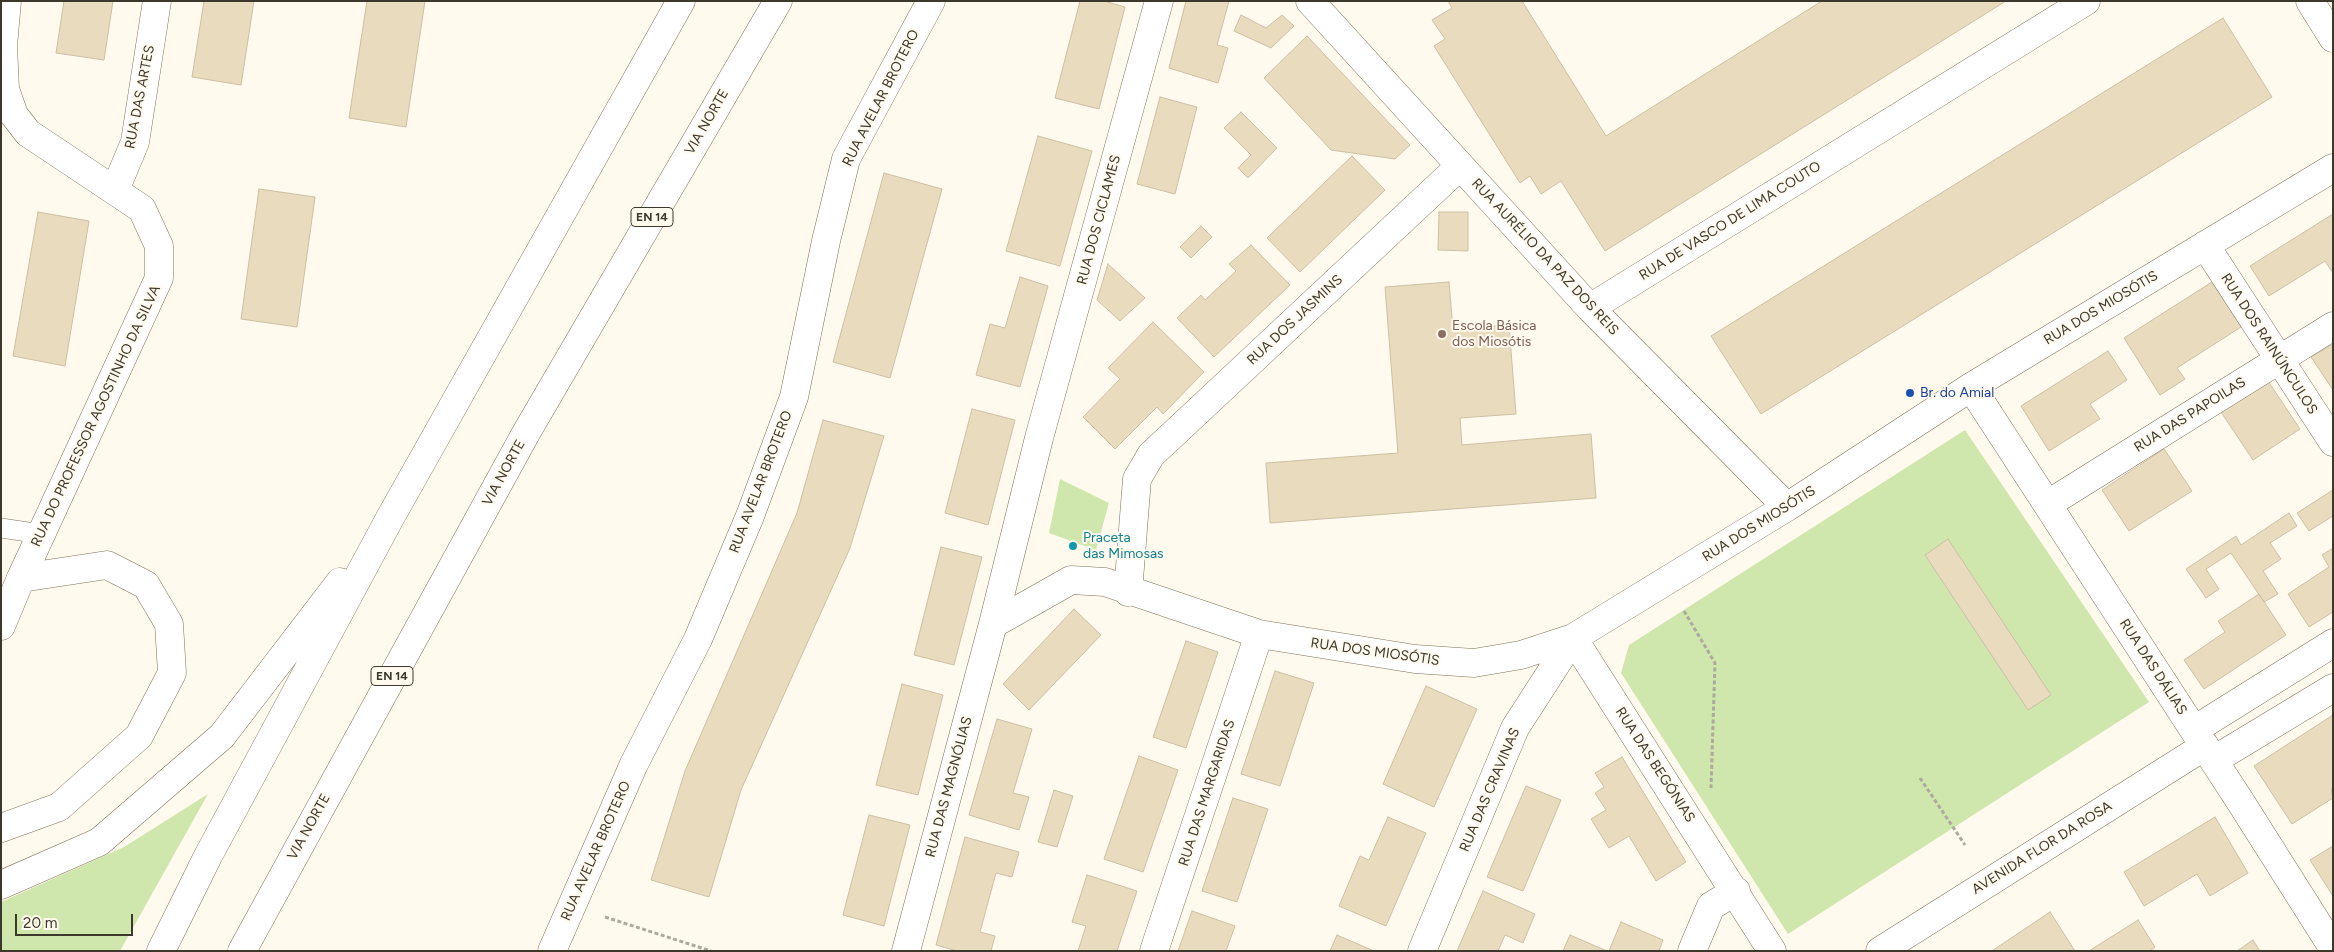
<!DOCTYPE html>
<html>
<head>
<meta charset="utf-8">
<style>
  body { margin:0 }
  #map { position:relative; width:2334px; height:952px; overflow:hidden; background:#fff9ee; font-family:Figtree,sans-serif }
  canvas { display:block }
  .frame { position:absolute; inset:0; border:2px solid #3d382c; pointer-events:none }
  .scale { position:absolute; left:15px; top:914px; width:118px; height:22px; box-sizing:border-box; border:2px solid #3d382c; border-top:0; padding-left:6px; font-size:15px; line-height:18px; white-space:nowrap; color:#3d382c; -webkit-text-stroke:4px #fff9ee; paint-order:stroke }
</style>
</head>
<body>
<div id="map">
<canvas width="2334" height="952"></canvas>
<div class="frame"></div>
<div class="scale">20 m</div>
</div>
<script>
const c = document.querySelector('canvas').getContext('2d');
c.lineJoin = 'round';
function fillPath(path, color) { c.fillStyle = color; c.fill(path, 'evenodd'); }
const poly = rows => new Path2D(rows.map(r => 'M' + r).join(''));
function trace(path, color, width, dash) { c.strokeStyle = color; c.lineWidth = width; c.lineCap = dash ? 'butt' : 'round'; c.setLineDash(dash || []); c.stroke(path); }
function drawText(font, color, halo, rows, align = 'center') {
  c.font = font + ' Figtree,sans-serif'; c.lineWidth = 4; c.setLineDash([]); c.textBaseline = 'middle'; c.strokeStyle = halo; c.fillStyle = color; for (const [text, x, y, turn = 0] of rows) {
    c.save(); c.translate(x, y); c.rotate((+turn || 0) * Math.PI / 180); c.textAlign = isNaN(turn) ? turn : align; if (halo) c.strokeText(text, 0, 0); c.fillText(text, 0, 0); c.restore();
  }
}
const green = poly([
  [1965,430,2149,702,1788,934,1621,673,1629,645],
  [1060,479,1109,503,1096,550,1049,533],
  [208,794,120,951,1,951,1,902,124,847]
]);
const building = poly([
  [64,1,113,1,104,60,56,53,64,1],
  [204,1,254,1,241,85,192,77,204,1],
  [367,1,425,1,406,127,349,118,367,1],
  [1080,1,1104,1,1125,7,1099,109,1055,98,1080,1],
  [1186,1,1229,1,1217,45,1228,48,1218,83,1169,68,1186,1],
  [1448,1,1522,1,1606,136,1822,1,2006,1,1605,251,1561,181,1541,194,1530,176,1520,183,1434,46,1445,39,1432,20,1452,8,1448,1],
  [1241,15,1266,28,1282,15,1294,26,1271,48,1234,31,1241,15],
  [2223,18,2272,97,1761,414,1711,336,2223,18],
  [1307,36,1410,145,1395,159,1331,150,1264,78,1307,36],
  [1160,97,1197,107,1175,194,1137,184,1160,97],
  [1241,112,1277,148,1248,178,1238,168,1251,155,1224,128,1241,112],
  [1038,136,1092,151,1060,266,1006,251,1038,136],
  [1352,156,1385,190,1300,272,1267,238,1352,156],
  [884,173,942,189,890,378,833,362,884,173],
  [259,189,315,197,297,327,241,319,259,189],
  [38,212,89,221,65,366,13,356,38,212],
  [1439,212,1468,212,1468,251,1438,250,1439,212],
  [2333,214,2333,273,2325,261,2269,296,2250,266,2333,214],
  [1201,226,1212,237,1191,258,1180,247,1201,226],
  [1251,245,1290,285,1214,357,1177,318,1201,295,1205,300,1236,271,1229,264,1251,245],
  [1108,264,1145,298,1120,321,1097,300,1108,264],
  [1020,277,1048,286,1020,387,976,375,990,324,1005,328,1020,277],
  [1449,282,1453,329,1509,325,1516,414,1460,418,1462,445,1591,434,1596,498,1270,523,1266,463,1398,453,1385,287,1449,282],
  [2212,282,2241,327,2177,368,2185,379,2160,395,2124,338,2212,282],
  [1153,322,1204,372,1163,414,1157,407,1115,449,1083,417,1120,379,1108,368,1153,322],
  [2333,344,2333,390,2311,357,2333,344],
  [2108,351,2127,380,2090,404,2100,419,2049,451,2021,406,2108,351],
  [2266,378,2300,429,2253,460,2219,409,2266,378],
  [972,409,1015,420,988,525,945,513,972,409],
  [823,420,884,436,850,548,741,790,709,897,651,880,685,771,797,513,823,420],
  [2164,449,2192,491,2129,531,2102,490,2164,449],
  [2333,490,2333,516,2309,531,2297,513,2333,490],
  [2289,513,2297,526,2270,543,2281,559,2263,571,2278,594,2264,602,2231,553,2206,569,2219,589,2206,598,2186,569,2236,536,2241,545,2289,513],
  [1948,539,2051,695,2028,710,1925,555,1948,539],
  [941,547,982,557,954,665,914,655,941,547],
  [2333,548,2333,612,2309,627,2288,594,2329,567,2322,555,2333,548],
  [2259,594,2286,635,2204,689,2184,660,2225,632,2218,621,2259,594],
  [1074,609,1101,635,1029,710,1003,684,1074,609],
  [1186,641,1218,652,1186,748,1153,737,1186,641],
  [1275,671,1314,683,1280,786,1241,774,1275,671],
  [902,684,943,695,918,795,876,785,902,684],
  [1426,686,1477,709,1434,807,1383,784,1426,686],
  [2333,715,2333,787,2331,789,2333,798,2292,824,2254,766,2333,715],
  [997,719,1032,729,1013,793,1029,797,1019,830,969,815,997,719],
  [1139,756,1178,770,1143,872,1104,859,1139,756],
  [1622,757,1686,862,1656,881,1629,836,1609,848,1591,819,1606,810,1595,793,1604,787,1595,773,1622,757],
  [1526,786,1561,800,1523,891,1487,877,1526,786],
  [1054,790,1073,796,1057,847,1038,842,1054,790],
  [1233,798,1268,809,1237,902,1202,891,1233,798],
  [869,815,910,825,884,926,843,915,869,815],
  [1388,817,1426,833,1386,926,1339,906,1360,856,1369,860,1388,817],
  [2215,817,2248,873,2210,896,2197,874,2144,906,2124,872,2215,817],
  [965,837,1019,852,1012,877,996,873,980,932,995,936,991,951,957,951,936,945,965,837],
  [2333,846,2333,896,2310,860,2333,846],
  [1087,875,1137,891,1117,951,1078,951,1086,926,1072,922,1087,875],
  [1483,891,1535,914,1523,943,1505,935,1498,951,1457,951,1483,891],
  [1192,911,1235,926,1226,951,1178,951,1192,911],
  [2050,912,2075,951,1992,951,2050,912],
  [2138,920,2155,947,2150,951,2089,951,2138,920],
  [1621,922,1663,940,1659,951,1609,951,1621,922],
  [1337,935,1374,951,1330,951,1337,935],
  [1570,935,1607,951,1563,951,1570,935],
  [2253,940,2260,951,2237,951,2253,940]
]);
const path = poly([
  [1684,611,1715,663,1711,788],
  [1920,778,1965,845],
  [605,917,711,951]
]);
const lane = poly([
  [1,528,41,534]
]);
const street = poly([
  [1310,1,1590,308,1787,507],
  [2310,1,2333,38],
  [115,190,135,142,157,1],
  [2205,245,2333,442],
  [1590,308,2086,1],
  [1971,387,2240,801,2333,948],
  [2048,504,2333,326],
  [1128,592,1137,479,1151,455,1460,166],
  [993,624,1071,580,1105,582,1259,634,1415,659,1474,663,1521,655,1573,638,1787,507,1971,387,2333,168],
  [1,626,21,578,159,278,159,246,142,209,28,133,14,115,5,89,3,46,7,1],
  [1573,638,1772,951],
  [2194,730,2333,643],
  [2214,760,2333,688],
  [552,951,634,764,698,639,750,516,794,397,826,241,846,159,931,1],
  [906,951,993,624,1039,438,1159,1],
  [1154,951,1259,634],
  [1422,951,1515,728,1573,638],
  [1692,951,1711,906,1736,891],
  [1880,951,2205,746]
]);
const highway = poly([
  [1,828,59,807,139,736,172,673,169,624,146,585,107,565,21,578],
  [1,885,99,842,222,736,340,582],
  [161,951,208,856,390,518,681,1],
  [242,951,526,433,778,1]
]);
const markers = [
  [1442,334,5,"#8d6e63"],
  [1910,393,5,"#1a4fb4"],
  [1073,546,5,"#0f9aa8"]
];
const shields = [
  [652,217,42],
  [392,676,42]
];
const shieldNames = [
  ["EN 14",652,217],
  ["EN 14",392,676]
];
const streetNames = [
  ["RUA DAS ARTES",140,97,-79],
  ["RUA AVELAR BROTERO",881,98,-63],
  ["VIA NORTE",707,122,-60],
  ["RUA DOS CICLAMES",1099,220,-75],
  ["RUA DE VASCO DE LIMA COUTO",1730,221,-32],
  ["RUA AURÉLIO DA PAZ DOS REIS",1545,257,47],
  ["RUA DOS MIOSÓTIS",2101,308,-31],
  ["RUA DOS JASMINS",1295,320,-43],
  ["RUA DOS RAINÚNCULOS",2269,344,57],
  ["RUA DAS PAPOILAS",2190,415,-32],
  ["RUA DO PROFESSOR AGOSTINHO DA SILVA",96,416,-65],
  ["VIA NORTE",504,473,-61],
  ["RUA AVELAR BROTERO",761,482,-69],
  ["RUA DOS MIOSÓTIS",1759,524,-32],
  ["RUA DOS MIOSÓTIS",1375,652,8],
  ["RUA DAS DÁLIAS",2153,667,57],
  ["RUA DAS BEGÓNIAS",1655,765,57],
  ["RUA DAS MAGNÓLIAS",949,787,-75],
  ["RUA DAS CRAVINAS",1490,790,-67],
  ["RUA DAS MARGARIDAS",1207,793,-72],
  ["VIA NORTE",309,827,-61],
  ["AVENIDA FLOR DA ROSA",2042,848,-32],
  ["RUA AVELAR BROTERO",596,851,-66]
];
const educationNames = [
  ["Escola Básica",1452,326],
  ["dos Miosótis",1452,342]
];
const transitNames = [
  ["Br. do Amial",1920,393]
];
const cultureNames = [
  ["Praceta",1083,538],
  ["das Mimosas",1083,554]
];
fillPath(green, '#cfe7ac');
fillPath(building, '#e9dbbe');
trace(building, '#cdbfa3', 1);
trace(lane, '#807359', 20);
trace(street, '#807359', 29);
trace(highway, '#807359', 29);
trace(path, '#aea89d', 3, [4, 2.5]);
trace(lane, '#fff', 19);
trace(street, '#fff', 28);
trace(highway, '#fff', 28);
for (const [x, y, r, color] of markers) { const dot = new Path2D(); dot.arc(x, y, r, 0, 2 * Math.PI); c.fillStyle = color; c.fill(dot); trace(dot, '#fff9ee', 2); }
for (const [x, y, w] of shields) { const box = new Path2D(); box.roundRect(x - w / 2, y - 9.5, w, 19, 4); c.fillStyle = '#fff9ee'; c.fill(box); trace(box, '#3d382c', 1); }
drawText('bold 12px', '#3d382c', null, shieldNames);
drawText('14px', '#3d382c', '#fff9ee', streetNames);
drawText('14px', '#785e54', '#fff9ee', educationNames, 'left');
drawText('14px', '#164399', '#fff9ee', transitNames, 'left');
drawText('14px', '#0d838f', '#fff9ee', cultureNames, 'left');
</script>
</body>
</html>
